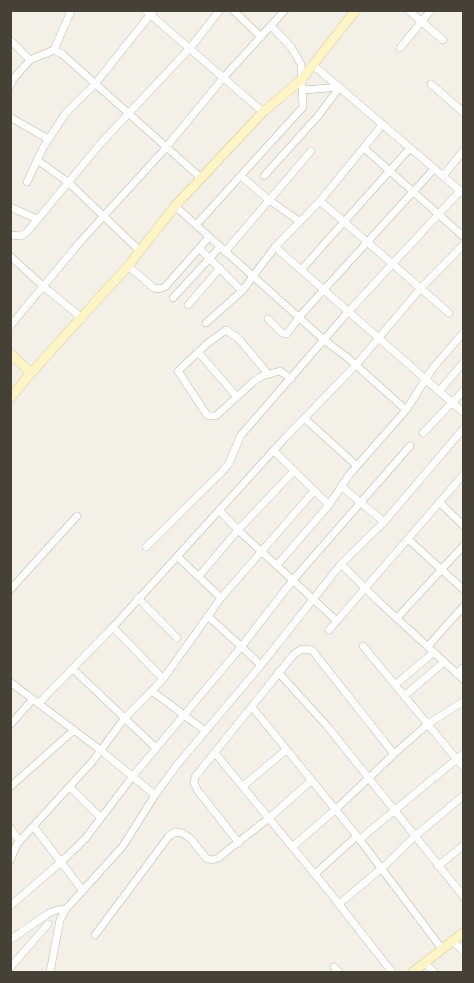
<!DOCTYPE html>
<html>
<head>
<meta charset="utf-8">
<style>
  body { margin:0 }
  #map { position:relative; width:474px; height:983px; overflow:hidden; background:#f3f1e7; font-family:Helvetica,sans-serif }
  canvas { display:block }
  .frame { position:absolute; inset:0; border:12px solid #464136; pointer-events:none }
</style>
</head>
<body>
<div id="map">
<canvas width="474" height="983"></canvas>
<div class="frame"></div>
</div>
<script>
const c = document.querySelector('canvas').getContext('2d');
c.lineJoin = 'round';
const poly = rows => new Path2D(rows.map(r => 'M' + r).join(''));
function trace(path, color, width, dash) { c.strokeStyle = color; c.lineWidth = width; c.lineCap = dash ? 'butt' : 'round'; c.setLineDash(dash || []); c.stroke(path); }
const street = poly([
  [145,10,263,112],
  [233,10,261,37],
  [408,10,443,40],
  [10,40,30,60],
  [400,48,431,10],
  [54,50,71,11],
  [313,65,464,194],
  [431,84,464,113],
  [10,86,14,78,30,60,54,50,62,54,201,178],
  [304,90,340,87],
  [10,117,48,139],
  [364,148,464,237],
  [37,160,68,182,140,251],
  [241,176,269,200,299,221],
  [264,176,318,116,340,87],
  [443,176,464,150],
  [27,182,43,148,65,114,95,84,154,10],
  [320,201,449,313],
  [175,206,324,340,348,358,406,410],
  [10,207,37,219],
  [196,225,303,107,301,64,291,47,271,26],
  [10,235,21,236,27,232,101,143,190,48,220,10],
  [275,247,464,413],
  [200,249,242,291],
  [225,252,311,151],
  [10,256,44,287,82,318],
  [128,266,154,288,159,289,165,287,209,237],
  [301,270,410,148],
  [173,298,220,247],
  [188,305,220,268],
  [268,319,282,333,286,334,289,331,299,317,433,170],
  [206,323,242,291,275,247,320,201,383,124],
  [10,326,81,241,163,151,224,77,285,10],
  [198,352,237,397],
  [268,374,239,339,226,330,208,343,178,371,203,409,207,415,211,416,216,416,253,382,262,376,280,371,291,379],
  [439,391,464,362],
  [304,418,357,466],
  [423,433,464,390],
  [274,451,329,505],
  [341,486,384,522],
  [439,502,464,526],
  [219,510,238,530,337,621],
  [408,539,464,590],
  [146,547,222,472,229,463,241,435,348,312,460,191],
  [341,564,378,601,464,680],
  [277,565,329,505,349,475,406,410,433,368,464,332],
  [199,576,238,530,294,471],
  [10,590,77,516],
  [138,598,177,638],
  [221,598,314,491],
  [208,616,261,665],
  [397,618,464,545],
  [113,627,163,679],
  [329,630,464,474],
  [363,646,464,768],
  [428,646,464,606],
  [73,669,156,748],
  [278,672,327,726,464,897],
  [457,674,464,667],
  [10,682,99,749,155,795],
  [395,685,434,652],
  [152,691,204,730],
  [404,696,444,662],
  [39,703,113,627,284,439,356,365,420,289,464,244],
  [252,707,357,836,442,949],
  [10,725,33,699],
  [215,753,327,889,392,972],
  [243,786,286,750],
  [10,787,74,730],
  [70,787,101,818,132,777,241,647,293,580,410,446],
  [34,827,83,891],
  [10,828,20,841],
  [360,839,464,753],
  [239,843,198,791,194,783,195,777,294,654,302,649,312,650,394,754],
  [292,847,335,810,394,754,428,724,464,701],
  [10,861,17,844,92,762,124,719,163,679,221,598,178,557],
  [438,866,464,845],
  [315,874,357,836],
  [339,904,382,868,414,837,464,795],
  [10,906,61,862,85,839,101,818],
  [95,935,169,836,175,832,182,833,190,838,206,858,212,860,218,858,269,818,311,781],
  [10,940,49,913,57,910,66,909],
  [453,941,464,952],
  [425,963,434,972],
  [334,967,339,972],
  [10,968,48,924],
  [50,972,60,920,66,909,123,846,155,795,177,765,261,665,341,564,384,522,464,428]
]);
const secondary = poly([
  [10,353,31,373],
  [10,398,31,373,128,266,175,206,263,112,301,80,356,10],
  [413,972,464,932]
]);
trace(street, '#bfb9aa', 8);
trace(secondary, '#d3c798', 10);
trace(street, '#fff', 7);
trace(secondary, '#fef4c7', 9);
</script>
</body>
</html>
